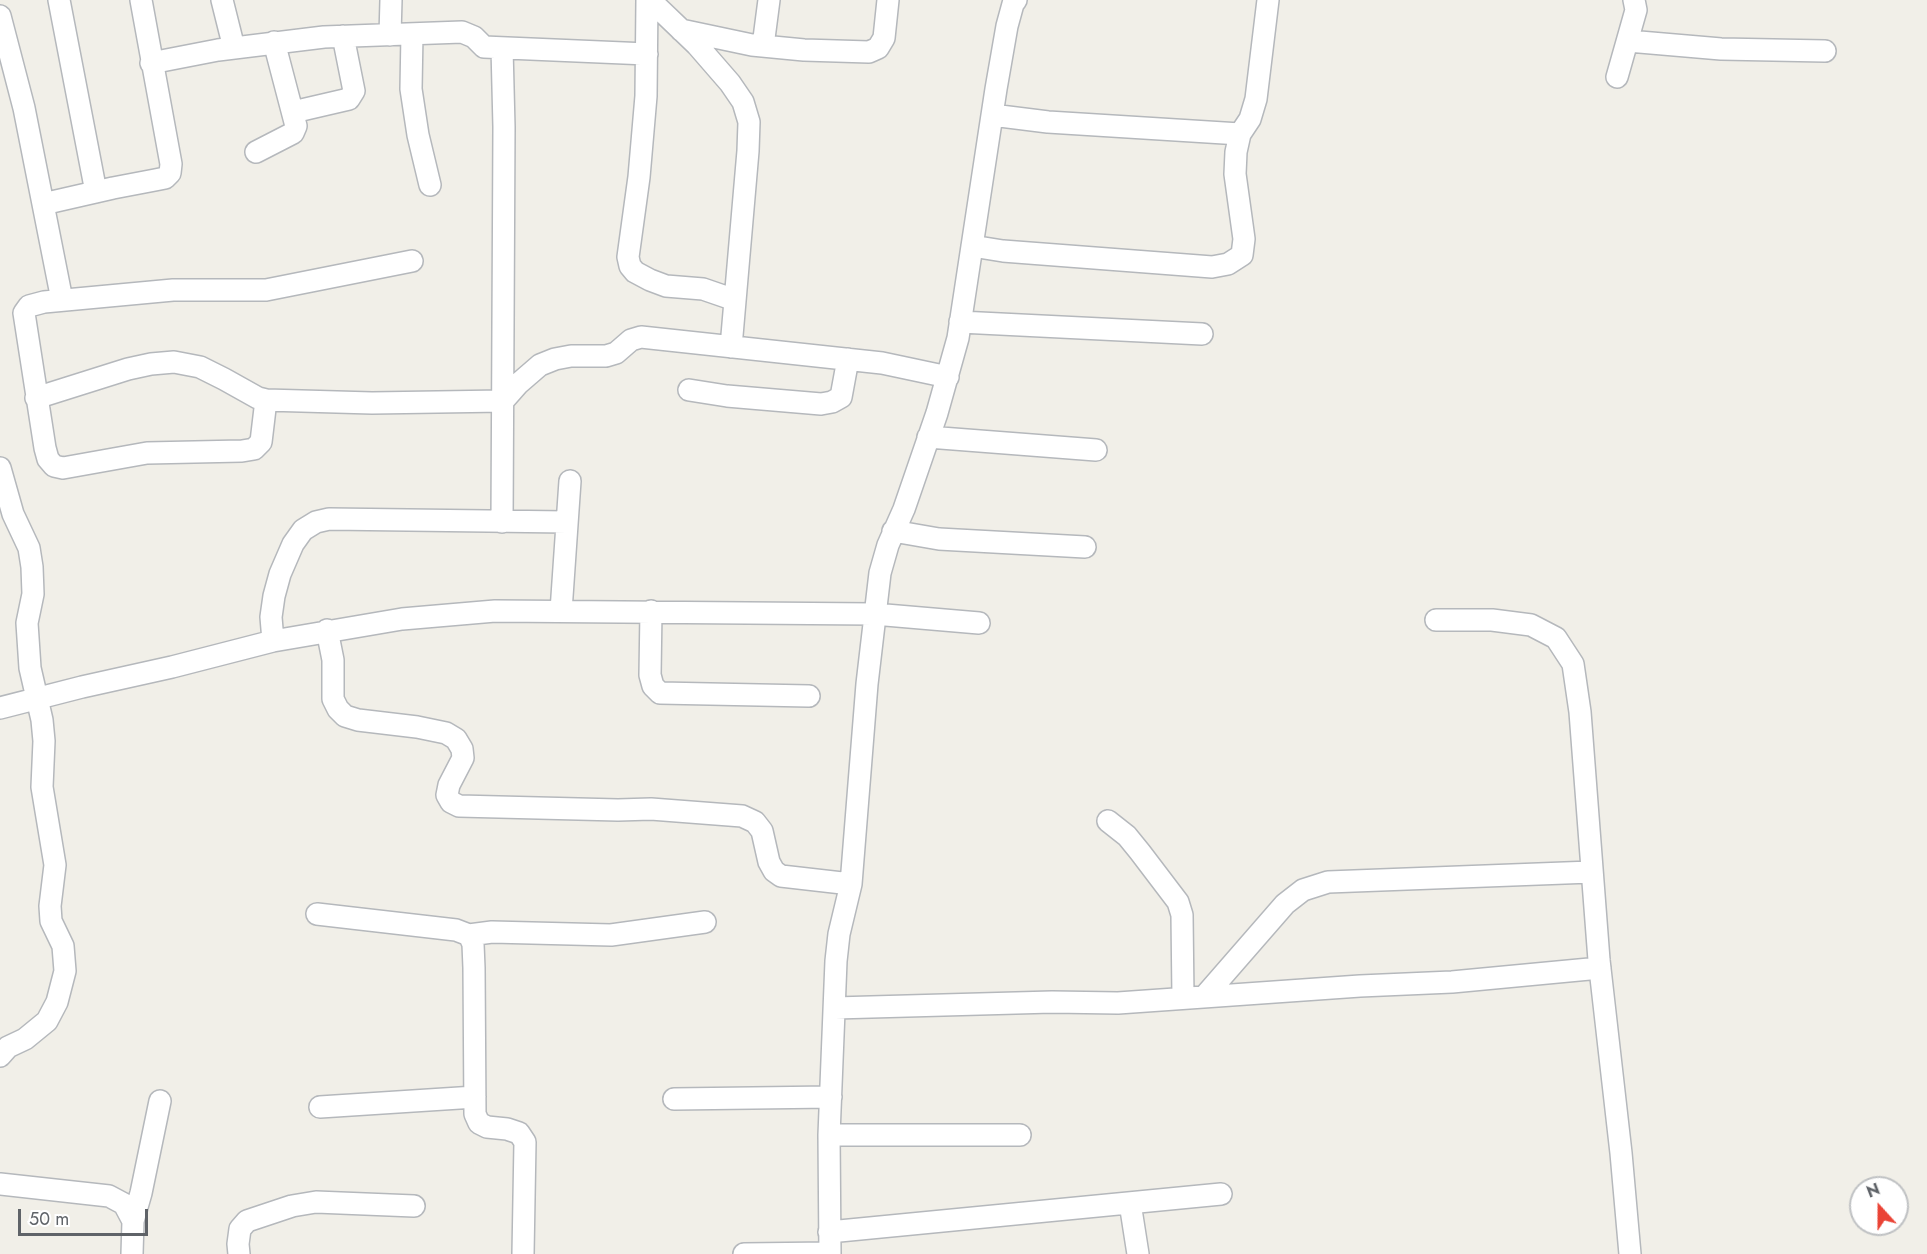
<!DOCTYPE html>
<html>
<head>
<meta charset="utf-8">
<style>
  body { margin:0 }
  #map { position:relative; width:1927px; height:1254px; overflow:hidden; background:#f1efe8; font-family:Jost,sans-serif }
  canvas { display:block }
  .north { position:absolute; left:1849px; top:1176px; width:60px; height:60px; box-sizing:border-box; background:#fff; border:2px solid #bfc1c3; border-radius:50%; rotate:339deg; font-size:16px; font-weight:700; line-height:24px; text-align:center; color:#5f6368 }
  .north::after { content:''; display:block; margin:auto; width:21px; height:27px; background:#ea4335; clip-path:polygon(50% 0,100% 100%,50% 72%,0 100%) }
  .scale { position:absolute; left:18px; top:1209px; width:130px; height:27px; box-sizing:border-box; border:3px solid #5f6368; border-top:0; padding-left:8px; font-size:18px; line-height:21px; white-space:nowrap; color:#5f6368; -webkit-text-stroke:4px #fff; paint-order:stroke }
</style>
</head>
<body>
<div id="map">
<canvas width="1927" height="1254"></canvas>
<div class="north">N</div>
<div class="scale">50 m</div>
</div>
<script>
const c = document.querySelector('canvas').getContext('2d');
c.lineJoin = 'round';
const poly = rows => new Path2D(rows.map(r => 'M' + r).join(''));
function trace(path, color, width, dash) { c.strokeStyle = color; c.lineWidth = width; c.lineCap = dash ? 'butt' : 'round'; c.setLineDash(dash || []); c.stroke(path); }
const minor = poly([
  [59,0,96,192],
  [222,0,234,48],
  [647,0,646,96,639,177,628,257,630,266,635,272,650,280,666,286,703,289,735,300],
  [650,0,697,45,730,83,743,102,749,122,748,151,731,347],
  [0,16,24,108,62,300],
  [681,30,752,45,804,50,869,52,878,48,884,38,888,0],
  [412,34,411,89,418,135,430,185],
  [390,35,391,0],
  [1628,41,1721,49,1825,51],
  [763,46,769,0],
  [502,48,504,127,502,522],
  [151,63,218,50,324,37,462,32,474,37,484,47,647,54],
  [1617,77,1636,10,1634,0],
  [293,112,349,99,354,91,343,36],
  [992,115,1048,122,1240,134],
  [256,152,293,133,296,126,274,42],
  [43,204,113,188,155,180,165,178,170,173,171,164,141,0],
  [972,246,1003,251,1212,267,1228,264,1242,255,1244,239,1235,174,1236,152,1240,134,1250,119,1256,99,1268,0],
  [960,322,1202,334],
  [689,390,727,396,821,404,832,402,841,397,848,359],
  [36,398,128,369,151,364,174,362,200,367,224,379,258,398,266,400,372,403,503,401,518,384,540,365,555,359,571,356,606,356,616,353,631,340,641,337,882,363,948,377],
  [266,400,261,442,254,449,242,451,147,453,63,468,54,466,48,459,45,448,24,313,29,306,44,302,173,290,266,290,412,261],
  [928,437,1096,450],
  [0,468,13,514,29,548,32,567,33,594,27,623,30,668,42,720,44,741,42,787,55,865,50,906,51,921,63,946,65,971,57,1002,47,1021,25,1039,8,1047,0,1056],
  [893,531,939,539,1085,547],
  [561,611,570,481],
  [651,611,650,675,653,686,660,693,809,696],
  [1436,620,1492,620,1531,625,1556,638,1573,664,1580,712,1599,960,1621,1153,1630,1254],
  [327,630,333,660,333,699,338,709,345,716,358,720,417,727,446,733,456,739,462,749,463,758,449,785,447,795,451,802,459,806,618,810,651,809,742,816,755,822,762,831,769,862,774,871,781,876,851,884],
  [273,641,271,617,274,596,280,574,293,544,303,530,316,522,329,519,567,522],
  [0,708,82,687,172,667,273,641,402,619,495,611,874,614,979,623],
  [1108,821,1127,836,1140,852,1178,902,1182,915,1183,998],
  [317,914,456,930,469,935,473,944,474,968,475,1114,479,1123,487,1127,507,1129,519,1133,525,1142,523,1254],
  [469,935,492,932,611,935,705,922],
  [1204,997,1285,904,1303,890,1328,882,1591,872],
  [835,1008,1052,1002,1118,1003,1360,986,1452,982,1600,968],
  [674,1099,831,1097],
  [320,1107,475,1097],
  [829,1135,1020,1135],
  [0,1184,109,1196,124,1204,133,1221,132,1254],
  [1130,1203,1138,1254],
  [133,1221,141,1193,160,1101],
  [829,1232,1221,1194],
  [239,1254,238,1244,240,1229,247,1221,292,1206,316,1202,414,1206],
  [744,1254,830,1253],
  [830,1254,829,1135,836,961,839,934,851,884,867,684,880,573,888,545,904,509,937,413,958,338,996,89,1007,26,1013,4,1016,0]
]);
trace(minor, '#b5b8bc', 24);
trace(minor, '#fff', 21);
</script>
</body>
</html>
